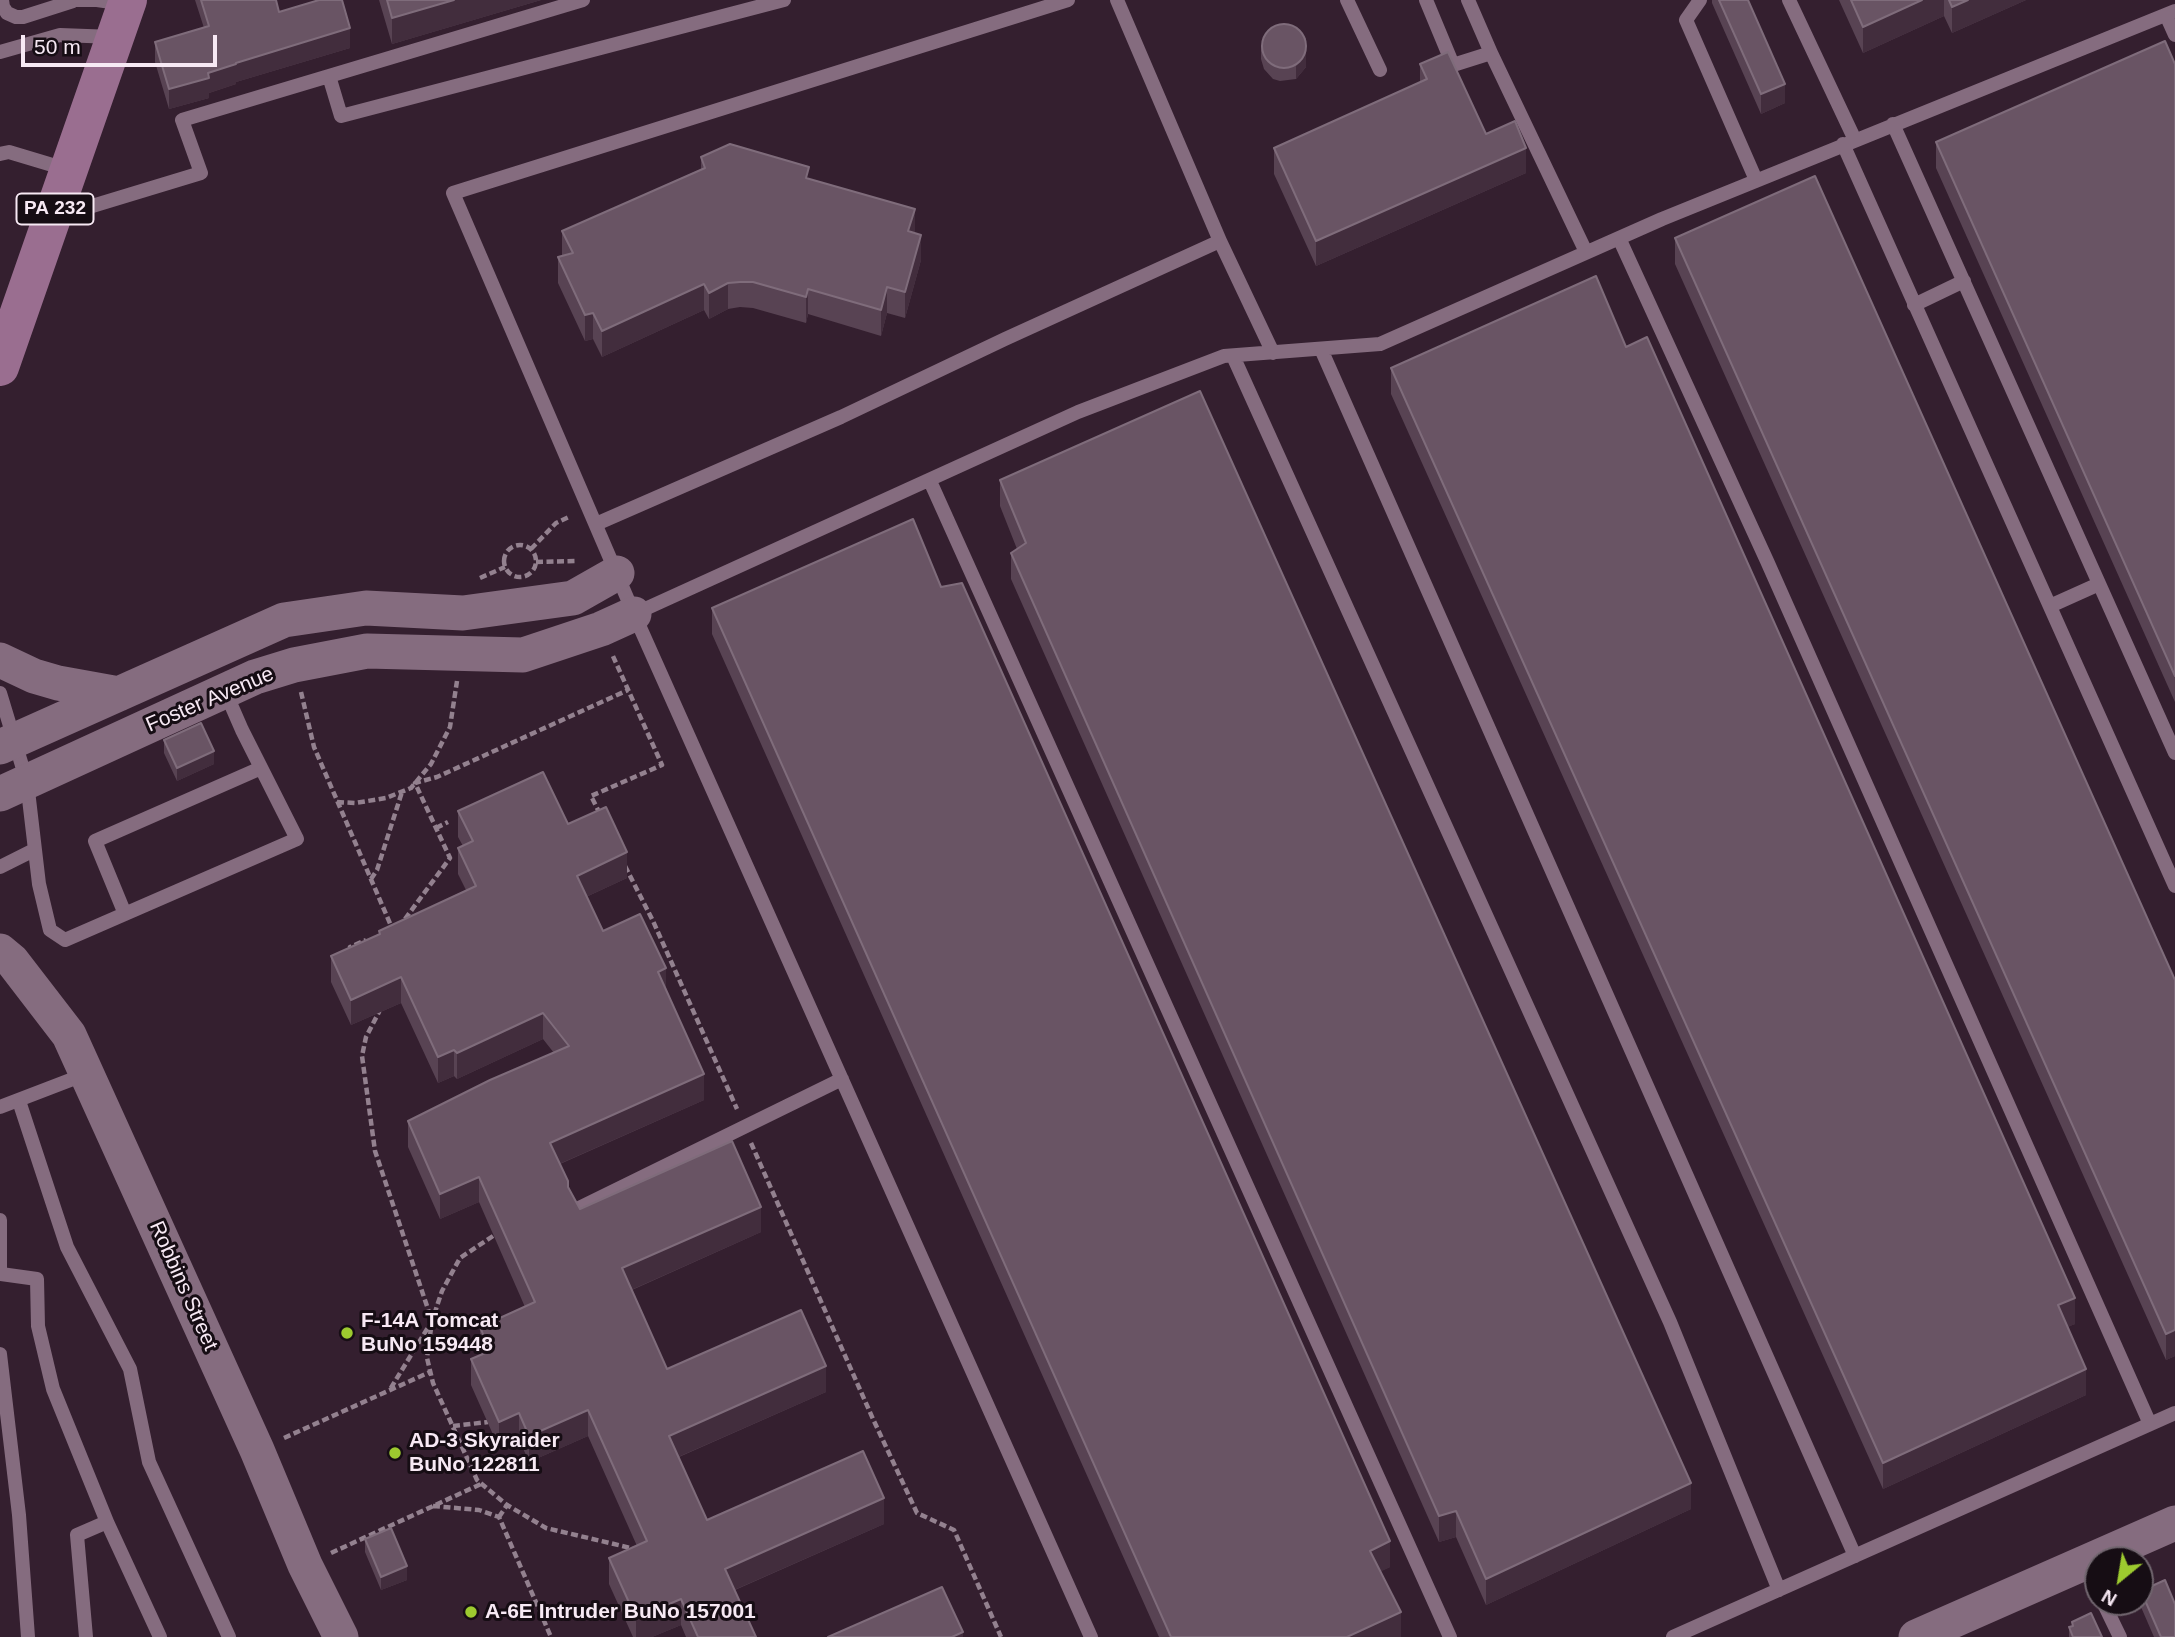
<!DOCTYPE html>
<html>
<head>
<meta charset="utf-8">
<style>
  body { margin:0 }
  #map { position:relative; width:2175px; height:1637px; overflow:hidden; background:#341f2f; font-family:Helvetica,sans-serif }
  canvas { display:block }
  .north { position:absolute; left:2084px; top:1546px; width:70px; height:70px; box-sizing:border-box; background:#160d14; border:2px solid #70656e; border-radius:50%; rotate:210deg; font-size:19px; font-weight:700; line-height:28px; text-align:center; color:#f7e9f4 }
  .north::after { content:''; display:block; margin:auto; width:24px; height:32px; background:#9dca2f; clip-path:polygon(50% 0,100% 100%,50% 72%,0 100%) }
  .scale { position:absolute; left:21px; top:35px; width:196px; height:32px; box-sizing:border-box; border:4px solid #f7e9f4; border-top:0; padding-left:9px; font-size:21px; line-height:24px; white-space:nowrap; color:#f7e9f4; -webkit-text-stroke:5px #160d14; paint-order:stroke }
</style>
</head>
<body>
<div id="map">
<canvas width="2175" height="1637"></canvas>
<div class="north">N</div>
<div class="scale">50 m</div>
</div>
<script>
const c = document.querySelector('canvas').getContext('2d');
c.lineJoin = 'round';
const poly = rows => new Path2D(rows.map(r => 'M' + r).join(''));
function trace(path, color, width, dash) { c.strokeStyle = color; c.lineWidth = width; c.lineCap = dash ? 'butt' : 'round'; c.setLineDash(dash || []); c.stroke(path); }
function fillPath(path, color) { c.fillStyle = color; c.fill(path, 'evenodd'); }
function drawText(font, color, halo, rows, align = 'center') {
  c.font = font + ' Helvetica,sans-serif'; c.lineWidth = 6; c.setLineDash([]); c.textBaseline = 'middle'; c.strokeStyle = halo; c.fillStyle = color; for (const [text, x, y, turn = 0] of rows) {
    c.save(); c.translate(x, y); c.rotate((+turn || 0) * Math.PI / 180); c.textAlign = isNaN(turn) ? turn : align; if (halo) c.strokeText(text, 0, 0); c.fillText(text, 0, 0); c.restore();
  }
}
const path = poly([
  '504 561a16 16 0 1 1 32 0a16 16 0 1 1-32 0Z',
  [531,549,556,523,569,517],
  [536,562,575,561],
  [480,578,505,567],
  [301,692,314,747,392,928],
  [337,802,355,803,386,798,411,788,431,764,450,727,457,681],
  [600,814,591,796,662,765,612,654],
  [436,828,448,822],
  [625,866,653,921,737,1109],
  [371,879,377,870,402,792],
  [405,919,450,858,415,783,437,777,628,690],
  [352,952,350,947,366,940],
  [377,1008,379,1012,366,1037,362,1056,375,1151,432,1321,389,1391],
  [751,1143,873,1419,917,1513,954,1530,1001,1637],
  [493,1236,460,1258,442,1291,432,1321,427,1358,433,1383,477,1480,507,1505,546,1528,635,1549],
  [453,1426,488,1422],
  [284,1438,430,1372],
  [433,1506,479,1510,499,1517,551,1637],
  [499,1517,507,1505],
  [331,1553,481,1484]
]);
const service = poly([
  [2,0,3,7,7,13,16,17,23,17,73,1],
  [74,0,97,0,125,4],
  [1068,0,453,193,634,614,1091,1637],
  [1117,0,1220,241,1273,353],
  [1347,0,1380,70],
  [1426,0,1453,65,1491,53,1586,252],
  [1468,0,1491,53],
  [1700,0,1686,20,1756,180],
  [1789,0,1855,140],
  [2166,15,2175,35],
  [0,52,60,35,114,37],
  [329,76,341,116,784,0],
  [1893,124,2175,753],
  [1843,144,2175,886],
  [0,154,9,152,69,170],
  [56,217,201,173,182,120,583,0],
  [1619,238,1767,561,2150,1424],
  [1914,305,1964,281],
  [1321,349,1855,1556],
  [1233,356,1670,1322,1779,1590],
  [930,481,1450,1637],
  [596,524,841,417,1005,339,1220,241],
  [2050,606,2099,584],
  [634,614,1078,412,1224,356,1380,344,1662,219,2175,11],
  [0,693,27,782,39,884,50,930,65,940,297,839,242,730,225,691],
  [0,867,34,850],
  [125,914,95,841,261,768],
  [19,1101,67,1247,130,1369,149,1462,229,1637],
  [0,1107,86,1074],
  [577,1209,842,1079],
  [0,1220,0,1274],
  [1,1274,37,1279,38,1326,53,1389,107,1522],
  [0,1354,19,1515,28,1637],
  [2089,1561,2098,1589],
  [2103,1602,2120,1637],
  [86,1637,77,1535,107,1522,160,1637],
  [1673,1637,2175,1413]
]);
const tertiary = poly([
  [0,660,34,676,58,683,119,694],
  [0,747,284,620,366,608,463,613,573,598,617,573],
  [0,794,255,677,294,665,367,651,523,655,601,629,634,614],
  [0,951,12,961,69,1035,257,1450,305,1565,341,1637],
  [1916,1637,2175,1523]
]);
const primary = poly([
  [0,367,128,0]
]);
const wall = poly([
  [195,0,276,0,279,12,350,48,236,82,236,84,209,93,209,98,169,109,155,62,155,42,204,28],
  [379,0,541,0,392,44],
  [1712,0,1748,0,1785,103,1761,114,1712,3],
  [1839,0,2026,0,1952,33,1944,16,1863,53],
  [1306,38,1306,67,1296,79,1280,81,1273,79,1264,69,1261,59,1261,46],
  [1420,64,1486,134,1526,173,1316,266,1274,174,1274,148,1420,82],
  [2175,64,2175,702,1936,168,1936,142],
  [701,157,809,179,915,233,921,260,905,318,887,313,881,336,808,314,806,323,753,308,740,307,728,309,709,319,704,310,602,357,593,339,585,341,558,283,558,257,562,256,562,231,701,169],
  [1675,238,2175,980,2175,1356,2166,1360,1675,264],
  [1626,347,2075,1324,2067,1327,2086,1395,1883,1489,1391,394,1391,368],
  [1000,480,1691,1509,1486,1605,1456,1537,1439,1542,1011,579,1011,553,1017,549,1000,506],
  [941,587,1390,1567,1381,1571,1401,1637,1159,1637,712,634,712,608],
  [164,740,214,764,177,781,164,753],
  [458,811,568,824,627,878,586,897,603,931,666,988,704,1100,560,1164,568,1187,580,1209,761,1232,632,1290,667,1369,826,1392,679,1457,707,1520,884,1524,735,1590,756,1637,686,1637,681,1625,652,1637,633,1637,609,1584,609,1558,637,1546,588,1436,529,1462,519,1439,499,1448,471,1385,471,1359,481,1355,480,1352,480,1327,525,1307,479,1202,440,1219,408,1147,408,1121,554,1053,543,1039,457,1079,454,1076,438,1083,401,1003,351,1025,331,982,331,956,379,935,379,931,466,890,458,874,458,848,463,846,458,837],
  [365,1539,407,1580,381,1590,365,1552],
  [2141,1591,2175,1637,2154,1637,2141,1607],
  [2072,1622,2102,1637,2069,1637,2069,1627,2072,1626]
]);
const shadedWall = poly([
  [454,0,541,0,392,44,392,18],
  [1922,0,1944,0,1944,16,1863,53,1863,27],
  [1968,0,2026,0,1952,33,1952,7],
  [350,28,350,48,236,82,236,84,209,93,209,98,169,109,169,89,236,63],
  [1306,53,1306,67,1296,79,1296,66],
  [1785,84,1785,103,1761,114,1761,94],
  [1526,148,1526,173,1316,266,1316,241],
  [915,209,915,235,908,231],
  [921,235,921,260,905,318,905,292],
  [728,283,728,309,709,319,709,293],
  [704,284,704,310,602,357,602,331],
  [887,287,887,313,881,336,881,310],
  [808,289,808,314,806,323,806,297],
  [593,313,593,339,585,341,585,315],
  [214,751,214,764,177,781,177,768],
  [627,852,627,878,577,901,577,876],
  [666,968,666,994,658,972],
  [401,977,401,1003,351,1025,351,1000],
  [543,1013,543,1039,457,1079,457,1053],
  [454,1050,454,1076,438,1083,438,1057],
  [704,1074,704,1100,550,1168,550,1143],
  [479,1177,479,1202,440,1219,440,1194],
  [761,1207,761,1232,622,1294,622,1268],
  [2075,1298,2075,1324,2058,1331,2058,1305],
  [2175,1330,2175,1356,2166,1360,2166,1334],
  [826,1366,826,1392,669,1461,669,1436],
  [2086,1369,2086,1395,1883,1489,1883,1463],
  [588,1410,588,1436,529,1462,529,1436],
  [519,1413,519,1439,499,1448,499,1422],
  [1691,1483,1691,1509,1486,1605,1486,1579],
  [884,1498,884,1524,725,1594,725,1569],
  [1456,1511,1456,1537,1439,1542,1439,1516],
  [1390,1541,1390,1567,1370,1577,1370,1551],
  [407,1566,407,1580,381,1590,381,1577],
  [681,1599,681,1625,652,1637,636,1637,636,1618],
  [1401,1612,1401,1637,1347,1637],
  [963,1632,963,1637,952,1637]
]);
const building = poly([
  [201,0,276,0,279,12,319,0,342,0,350,28,236,63,236,64,208,73,209,78,169,89,155,42,209,26,201,0],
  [387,0,454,0,392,18,387,0],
  [1719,0,1748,0,1785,84,1761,94,1719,0],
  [1851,0,1922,0,1863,27,1851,0],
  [1949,0,1968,0,1952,7,1949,0],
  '1262 46a22 22 0 1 1 44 0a22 22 0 1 1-44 0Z',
  [2165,41,2175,64,2175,676,1936,142,2165,41],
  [1448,52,1486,134,1515,121,1526,148,1316,241,1274,148,1427,79,1420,64,1448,52],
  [730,144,809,167,806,178,915,209,908,231,921,235,905,292,887,287,881,310,808,289,806,297,753,282,740,282,728,283,709,293,704,284,602,331,593,313,585,315,558,257,573,253,562,231,705,168,701,157,730,144],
  [1815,176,2175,980,2175,1330,2166,1334,1675,238,1815,176],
  [1596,276,1626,347,1647,337,2075,1298,2058,1305,2086,1369,1883,1463,1391,368,1596,276],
  [1200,391,1691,1483,1486,1579,1456,1511,1439,1516,1011,553,1026,543,1000,480,1200,391],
  [913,519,941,587,962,583,1390,1541,1370,1551,1401,1612,1347,1637,1171,1637,712,608,913,519],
  [201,723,214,751,177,768,164,740,201,723],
  [543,772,568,824,606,807,627,852,577,876,603,931,640,914,666,968,658,972,704,1074,550,1143,568,1181,568,1187,580,1209,732,1141,761,1207,622,1268,667,1369,801,1310,826,1366,669,1436,707,1520,863,1451,884,1498,725,1569,756,1637,698,1637,681,1599,636,1618,609,1558,647,1541,588,1410,529,1436,519,1413,499,1422,471,1359,490,1351,480,1327,535,1302,479,1177,440,1194,408,1121,490,1080,569,1046,543,1013,457,1053,454,1050,438,1057,401,977,351,1000,331,956,380,934,379,931,476,886,458,848,473,841,458,811,543,772],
  [391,1528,407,1566,381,1577,365,1539,391,1528],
  [2165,1580,2175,1604,2175,1637,2161,1637,2141,1591,2165,1580],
  [942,1587,963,1632,952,1637,828,1637,942,1587],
  [2091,1613,2102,1637,2073,1637,2069,1627,2073,1626,2072,1622,2091,1613]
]);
const markers = [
  [347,1333,7,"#9dca2f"],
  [395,1453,7,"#9dca2f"],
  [471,1612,7,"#9dca2f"]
];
const shields = [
  [55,209,77]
];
const shieldNames = [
  ["PA 232",55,209]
];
const streetNames = [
  ["Foster Avenue",210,700,-23],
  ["Robbins Street",183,1286,66]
];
const poiNames = [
  ["F-14A Tomcat",361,1321],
  ["BuNo 159448",361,1345],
  ["AD-3 Skyraider",409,1441],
  ["BuNo 122811",409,1465],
  ["A-6E Intruder BuNo 157001",485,1612]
];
trace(path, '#93818f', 4.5, [7, 3.5]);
trace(service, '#856c7f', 14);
trace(tertiary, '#856c7f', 35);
trace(primary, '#9a6e90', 38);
fillPath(wall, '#584353');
fillPath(shadedWall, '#422d3d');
fillPath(building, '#695464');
trace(building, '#7f6c7b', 2);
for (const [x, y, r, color] of markers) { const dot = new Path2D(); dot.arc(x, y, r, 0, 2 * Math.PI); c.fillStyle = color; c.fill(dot); trace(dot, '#160d14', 2.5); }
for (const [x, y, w] of shields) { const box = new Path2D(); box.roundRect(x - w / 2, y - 15.5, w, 31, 5); c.fillStyle = '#160d14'; c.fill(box); trace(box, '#f7e9f4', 2); }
drawText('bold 19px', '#f7e9f4', null, shieldNames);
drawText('21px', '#f7e9f4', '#160d14', streetNames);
drawText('bold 21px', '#f7e9f4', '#160d14', poiNames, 'left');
</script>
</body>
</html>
